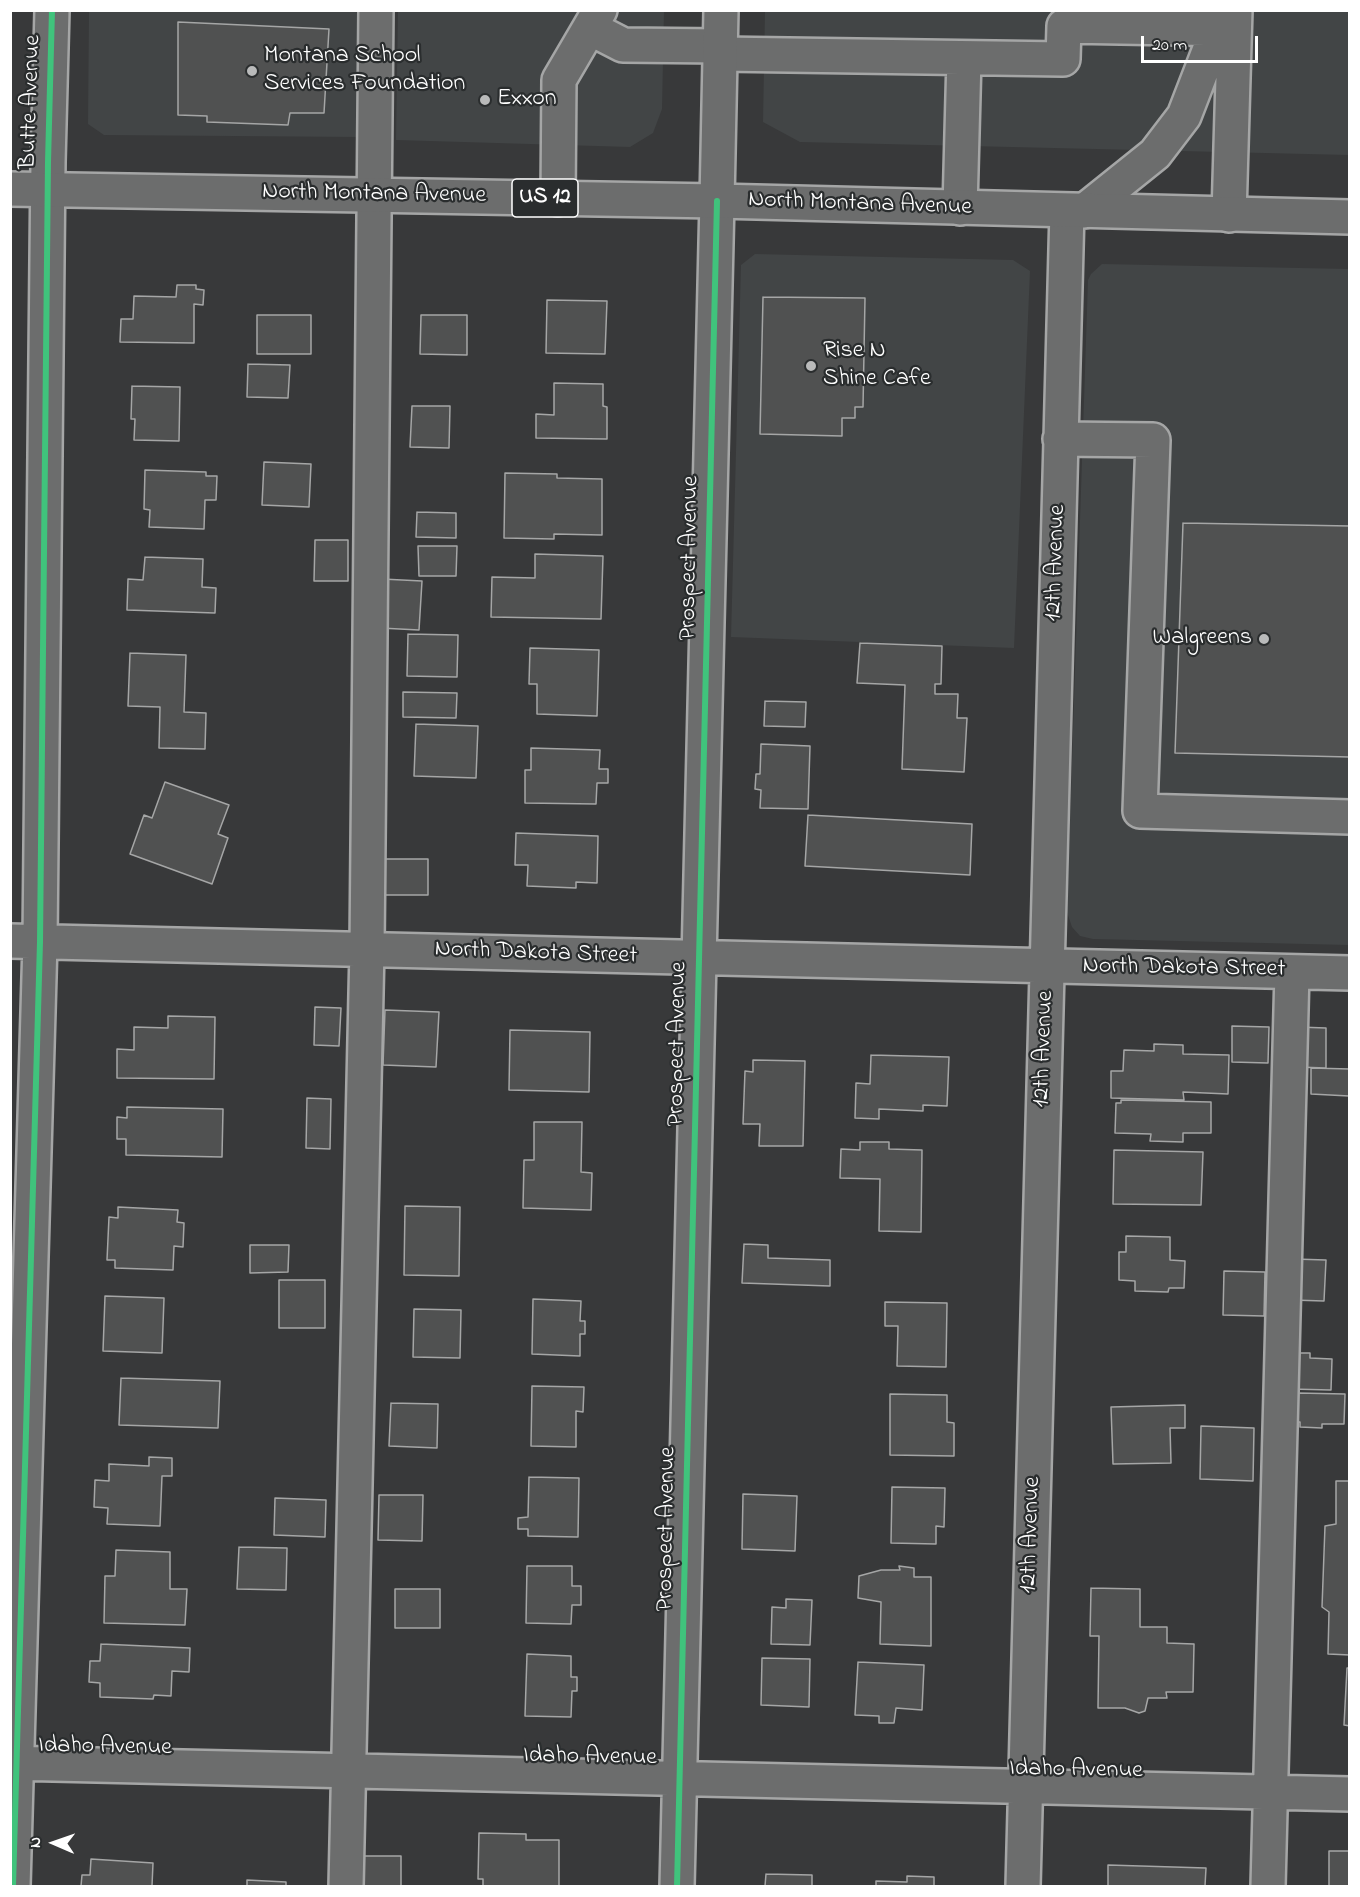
<!DOCTYPE html>
<html>
<head>
<meta charset="utf-8">
<style>
  body { margin:0 }
  #map { position:relative; width:1360px; height:1897px; overflow:hidden; background:#38393a; font-family:"Indie Flower",sans-serif }
  canvas { display:block }
  .frame { position:absolute; inset:0; border:12px solid #fff; pointer-events:none }
  .north { position:absolute; left:24px; top:1813px; width:60px; height:60px; -webkit-text-stroke:4px #2a2d2e; paint-order:stroke; rotate:272deg; font-size:16px; font-weight:700; line-height:24px; text-align:center; color:#fff }
  .north::after { content:''; display:block; margin:auto; width:21px; height:27px; background:#fff; clip-path:polygon(50% 0,100% 100%,50% 72%,0 100%) }
  .scale { position:absolute; left:1141px; top:36px; width:117px; height:27px; box-sizing:border-box; border:3px solid #fff; border-top:0; padding-left:8px; font-size:18px; line-height:21px; white-space:nowrap; color:#fff; -webkit-text-stroke:4px #2a2d2e; paint-order:stroke }
</style>
</head>
<body>
<div id="map">
<canvas width="1360" height="1897"></canvas>
<div class="frame"></div>
<div class="north">N</div>
<div class="scale">20 m</div>
</div>
<script>
const c = document.querySelector('canvas').getContext('2d');
c.lineJoin = 'round';
function fillPath(path, color) { c.fillStyle = color; c.fill(path, 'evenodd'); }
const poly = rows => new Path2D(rows.map(r => 'M' + r).join(''));
function trace(path, color, width, dash) { c.strokeStyle = color; c.lineWidth = width; c.lineCap = dash ? 'butt' : 'round'; c.setLineDash(dash || []); c.stroke(path); }
function drawText(font, color, halo, rows, align = 'center') {
  c.font = font + ' "Indie Flower",sans-serif'; c.lineWidth = 4.5; c.setLineDash([]); c.textBaseline = 'middle'; c.strokeStyle = halo; c.fillStyle = color; for (const [text, x, y, turn = 0] of rows) {
    c.save(); c.translate(x, y); c.rotate((+turn || 0) * Math.PI / 180); c.textAlign = isNaN(turn) ? turn : align; if (halo) c.strokeText(text, 0, 0); c.fillText(text, 0, 0); c.restore();
  }
}
const built = poly([
  [89,11,361,11,359,137,104,135,88,124],
  [398,11,664,11,662,109,653,133,630,147,396,140],
  [765,11,1349,11,1349,155,800,142,763,122],
  [755,254,1013,260,1030,271,1014,648,731,637,741,265],
  [1102,264,1349,269,1349,945,1093,939,1080,936,1072,927,1067,912,1088,280,1091,274]
]);
const building = poly([
  [178,22,329,29,324,113,290,113,288,125,207,122,207,116,178,115,178,22],
  [177,285,196,285,196,289,204,290,203,305,194,304,194,343,120,342,121,319,133,319,134,296,176,297,177,285],
  [763,297,865,298,863,407,855,407,855,418,842,418,842,436,760,434,763,297],
  [547,300,607,301,605,354,546,353,547,300],
  [257,315,311,315,311,354,257,354,257,315],
  [421,315,467,315,467,355,420,354,421,315],
  [248,364,290,365,288,398,247,397,248,364],
  [554,383,603,384,603,406,607,407,607,439,536,438,536,414,554,415,554,383],
  [132,386,180,387,179,441,134,440,135,419,131,419,132,386],
  [412,406,450,406,449,448,410,447,412,406],
  [264,462,311,464,309,507,262,505,264,462],
  [145,470,206,472,206,476,217,476,216,500,205,500,204,529,149,527,150,510,144,509,145,470],
  [505,473,557,474,557,478,602,479,602,535,554,534,554,539,504,538,505,473],
  [417,512,456,513,456,538,416,537,417,512],
  [1183,523,1350,526,1350,757,1175,753,1183,523],
  [315,540,348,540,348,581,314,581,315,540],
  [418,546,457,546,456,576,419,576,418,546],
  [535,554,603,556,601,619,491,617,492,577,535,578,535,554],
  [145,557,203,559,202,587,216,588,215,613,127,610,128,579,143,580,145,557],
  [382,579,422,581,419,630,380,628,382,579],
  [408,634,458,635,457,677,407,676,408,634],
  [860,643,942,646,941,684,935,684,935,694,958,694,957,718,967,718,964,772,902,769,905,685,857,683,860,643],
  [530,648,599,650,597,716,537,714,537,684,529,684,530,648],
  [130,653,186,655,184,712,206,713,205,749,159,748,160,707,128,706,130,653],
  [403,692,457,693,456,718,403,717,403,692],
  [765,701,806,702,805,727,764,726,765,701],
  [416,724,478,726,476,778,414,776,416,724],
  [761,744,810,746,808,809,760,808,761,790,755,789,756,774,760,774,761,744],
  [531,748,600,750,599,769,608,769,608,783,597,783,596,804,525,803,525,770,531,770,531,748],
  [165,782,229,805,218,834,228,838,212,884,130,854,144,815,152,818,165,782],
  [808,815,972,824,970,875,805,866,808,815],
  [516,833,598,836,597,883,576,882,576,888,527,886,528,865,515,865,516,833],
  [382,859,428,859,428,895,382,895,382,859],
  [315,1007,341,1008,339,1046,314,1045,315,1007],
  [385,1010,439,1012,436,1067,383,1065,385,1010],
  [168,1016,215,1017,214,1079,117,1078,117,1049,134,1050,134,1027,168,1028,168,1016],
  [1232,1026,1269,1027,1268,1063,1232,1062,1232,1026],
  [1298,1027,1326,1028,1326,1068,1297,1067,1298,1027],
  [510,1030,590,1032,589,1092,509,1090,510,1030],
  [1154,1044,1183,1045,1183,1054,1229,1055,1228,1094,1183,1092,1184,1100,1111,1098,1111,1071,1123,1071,1124,1050,1154,1051,1154,1044],
  [871,1055,949,1057,947,1106,923,1105,923,1111,879,1109,879,1119,855,1118,856,1083,870,1084,871,1055],
  [753,1060,805,1061,803,1146,759,1146,760,1124,743,1124,745,1071,753,1072,753,1060],
  [1311,1068,1350,1069,1349,1096,1311,1094,1311,1068],
  [307,1098,331,1099,330,1149,306,1148,307,1098],
  [1121,1100,1211,1102,1211,1133,1183,1133,1183,1142,1150,1141,1151,1134,1115,1133,1116,1103,1121,1103,1121,1100],
  [127,1107,223,1109,222,1157,126,1155,126,1139,117,1139,117,1117,127,1118,127,1107],
  [534,1122,582,1122,581,1172,592,1173,591,1210,523,1208,524,1160,534,1160,534,1122],
  [860,1142,889,1142,889,1149,922,1150,921,1232,879,1231,880,1179,840,1178,841,1149,860,1150,860,1142],
  [1114,1150,1203,1152,1201,1205,1113,1204,1114,1150],
  [405,1206,460,1207,459,1276,404,1275,405,1206],
  [118,1207,178,1210,177,1222,184,1223,183,1247,174,1246,173,1270,115,1268,115,1260,107,1260,109,1217,118,1218,118,1207],
  [1126,1236,1170,1237,1170,1260,1185,1261,1184,1288,1169,1288,1168,1292,1135,1291,1135,1281,1119,1280,1119,1252,1126,1252,1126,1236],
  [744,1244,768,1245,768,1258,830,1260,830,1286,742,1283,744,1244],
  [250,1245,289,1245,288,1272,250,1273,250,1245],
  [1294,1259,1326,1260,1324,1301,1292,1300,1294,1259],
  [1224,1271,1265,1272,1264,1316,1223,1315,1224,1271],
  [279,1280,325,1280,325,1328,279,1328,279,1280],
  [105,1296,164,1298,162,1353,103,1351,105,1296],
  [533,1299,581,1301,580,1321,585,1321,585,1334,580,1334,580,1356,532,1354,533,1299],
  [885,1302,947,1303,946,1367,897,1366,898,1326,885,1326,885,1302],
  [414,1309,461,1310,460,1358,413,1357,414,1309],
  [1291,1353,1310,1353,1310,1358,1332,1359,1331,1390,1290,1389,1291,1353],
  [121,1378,220,1381,218,1428,119,1425,121,1378],
  [532,1386,584,1387,583,1412,576,1411,576,1447,531,1446,532,1386],
  [1298,1393,1345,1394,1344,1424,1322,1424,1322,1428,1300,1427,1300,1422,1296,1422,1294,1400,1298,1400,1298,1393],
  [890,1394,947,1395,947,1422,954,1423,954,1456,890,1455,890,1394],
  [391,1403,438,1404,437,1448,389,1446,391,1403],
  [1185,1405,1185,1428,1170,1428,1171,1463,1113,1464,1111,1407,1185,1405],
  [1201,1426,1254,1428,1253,1481,1200,1479,1201,1426],
  [149,1457,172,1458,172,1476,162,1476,160,1526,107,1524,108,1508,94,1507,95,1480,109,1481,109,1464,149,1466,149,1457],
  [529,1477,579,1478,578,1537,528,1536,528,1529,518,1529,518,1518,528,1517,529,1477],
  [1336,1481,1350,1481,1350,1655,1328,1654,1329,1612,1322,1607,1325,1526,1336,1524,1336,1481],
  [892,1487,945,1488,944,1527,936,1526,936,1544,891,1543,892,1487],
  [743,1494,797,1496,795,1551,742,1549,743,1494],
  [379,1495,423,1495,422,1541,378,1540,379,1495],
  [275,1498,326,1500,325,1537,274,1535,275,1498],
  [239,1547,287,1548,286,1590,237,1589,239,1547],
  [116,1550,170,1552,170,1589,187,1589,185,1625,104,1623,105,1576,115,1576,116,1550],
  [527,1566,572,1566,572,1586,581,1586,581,1605,572,1605,571,1624,526,1623,527,1566],
  [899,1566,914,1568,914,1577,931,1577,931,1646,880,1644,881,1602,858,1598,859,1576,881,1570,900,1570,899,1566],
  [1091,1588,1140,1589,1140,1627,1167,1627,1167,1643,1194,1644,1193,1692,1166,1692,1167,1698,1148,1698,1145,1711,1139,1713,1125,1708,1098,1708,1099,1636,1090,1636,1091,1588],
  [395,1589,440,1589,440,1628,395,1628,395,1589],
  [786,1599,812,1600,810,1645,771,1644,772,1607,786,1608,786,1599],
  [101,1644,190,1648,189,1672,172,1671,171,1696,154,1695,153,1699,100,1697,100,1683,89,1682,90,1661,100,1661,101,1644],
  [527,1654,571,1656,571,1677,577,1677,577,1691,572,1691,571,1717,525,1716,527,1654],
  [762,1658,810,1659,809,1707,761,1705,762,1658],
  [858,1662,924,1665,922,1710,896,1708,894,1723,879,1723,879,1716,855,1715,858,1662],
  [1347,1668,1350,1668,1350,1726,1344,1725,1347,1668],
  [479,1833,526,1834,526,1840,559,1840,559,1886,483,1886,483,1879,478,1879,479,1833],
  [1329,1851,1350,1851,1350,1886,1329,1886,1329,1851],
  [356,1856,401,1856,401,1886,356,1886,356,1856],
  [91,1859,153,1863,152,1886,81,1886,82,1875,90,1875,91,1859],
  [1108,1865,1206,1868,1205,1886,1093,1886,1108,1886,1108,1865],
  [766,1874,812,1875,812,1886,765,1886,766,1874],
  [907,1876,934,1877,934,1886,876,1886,876,1881,907,1882,907,1876],
  [247,1880,286,1882,286,1886,247,1886,247,1880]
]);
const minor = poly([
  [590,28,623,45,721,46],
  [720,54,1063,59,1064,26,1234,29],
  [558,199,559,80,600,10],
  [960,208,964,58],
  [1084,211,1155,154,1184,116,1225,10],
  [1229,215,1235,10],
  [1060,439,1153,440,1140,811,1350,817],
  [10,941,1350,973],
  [10,1763,1350,1794],
  [13,1886,40,942,48,162,52,10],
  [346,1886,367,949,376,10],
  [677,1886,717,201],
  [1023,1886,1067,211],
  [1268,1886,1292,972]
]);
const highway = poly([
  [10,189,717,201,1350,217],
  [717,201,721,10]
]);
const cycleway = poly([
  [13,1886,40,942,48,162,52,10],
  [677,1886,717,201]
]);
const markers = [
  [252,71,6,"#b9baba"],
  [485,100,6,"#b9baba"],
  [811,366,6,"#b9baba"],
  [1264,639,6,"#b9baba"]
];
const shields = [
  [545,198,66]
];
const shieldNames = [
  ["US 12",545,198]
];
const poiNames = [
  ["Montana School",264,57],
  ["Services Foundation",264,85],
  ["Exxon",497,100],
  ["Rise N",823,352],
  ["Shine Cafe",823,380],
  ["Walgreens",1252,639,"right"]
];
const streetNames = [
  ["Butte Avenue",32,102,-88],
  ["North Montana Avenue",374,195,1],
  ["North Montana Avenue",860,205,2],
  ["Prospect Avenue",691,558,-89],
  ["12th Avenue",1057,563,-88],
  ["North Dakota Street",536,954,2],
  ["North Dakota Street",1184,969,1],
  ["Prospect Avenue",679,1044,-89],
  ["12th Avenue",1045,1049,-88],
  ["Prospect Avenue",668,1529,-89],
  ["12th Avenue",1032,1535,-88],
  ["Idaho Avenue",105,1748,1],
  ["Idaho Avenue",590,1758,1],
  ["Idaho Avenue",1076,1771,1]
];
fillPath(built, '#424546');
fillPath(building, '#505151');
trace(building, '#a5a6a6', 1.5);
trace(minor, '#a5a6a6', 38);
trace(highway, '#a5a6a6', 38);
trace(minor, '#6c6d6d', 33);
trace(highway, '#6c6d6d', 33);
trace(cycleway, '#40c37c', 6);
for (const [x, y, r, color] of markers) { const dot = new Path2D(); dot.arc(x, y, r, 0, 2 * Math.PI); c.fillStyle = color; c.fill(dot); trace(dot, '#2a2d2e', 2); }
for (const [x, y, w] of shields) { const box = new Path2D(); box.roundRect(x - w / 2, y - 19, w, 38, 4.5); c.fillStyle = '#2a2d2e'; c.fill(box); trace(box, '#fff', 1.5); }
drawText('bold 22px', '#fff', null, shieldNames);
drawText('24px', '#fff', '#2a2d2e', poiNames, 'left');
drawText('24px', '#fff', '#2a2d2e', streetNames);
</script>
</body>
</html>
